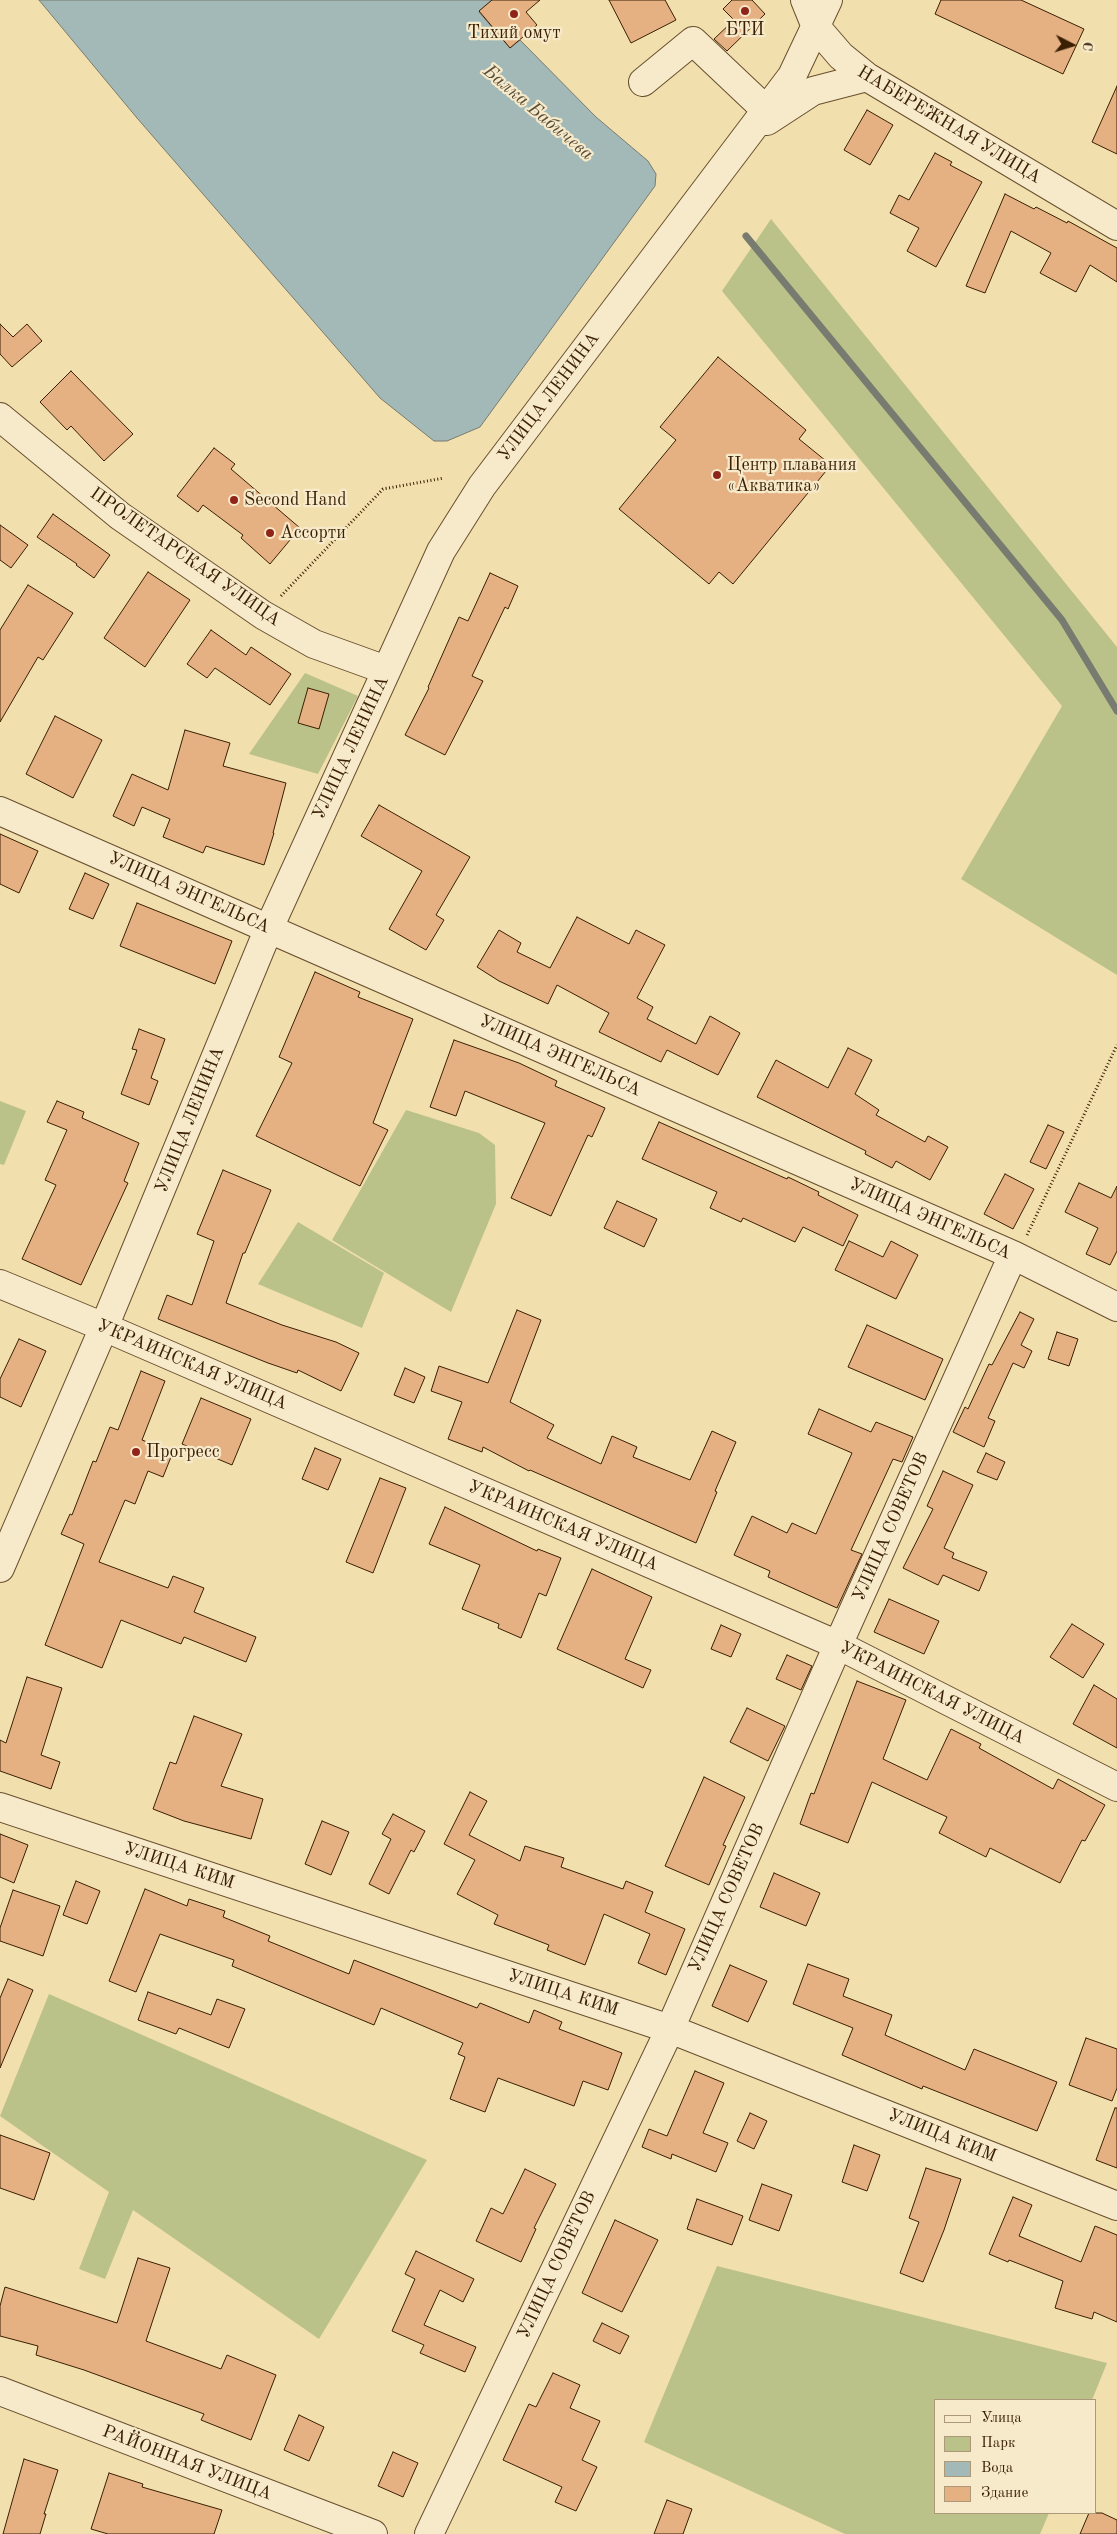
<!DOCTYPE html>
<html>
<head>
<meta charset="utf-8">
<style>
  body { margin:0 }
  #map { position:relative; width:1117px; height:2534px; overflow:hidden; background:#f2dfae; font-family:"Old Standard TT",serif }
  canvas { display:block }
  .legend { position:absolute; left:934px; top:2399px; width:162px; height:115px; box-sizing:border-box; background:#f7eaca; border:1px solid #ab997a; margin:0; padding:6px 9px; list-style:none; font-size:15px; color:#3a1f03 }
  .legend li { display:flex; align-items:center; gap:10px; height:25px }
  .legend b { width:25px; border:1px solid #ab997a }
  .north { position:absolute; left:1047px; top:20px; width:50px; height:50px; -webkit-text-stroke:4px #f7eaca; paint-order:stroke; rotate:95deg; font-size:14px; font-weight:700; line-height:20px; text-align:center; color:#3a1f03 }
  .north::after { content:''; display:block; margin:auto; width:18px; height:22px; background:#3a1f03; clip-path:polygon(50% 0,100% 100%,50% 72%,0 100%) }
</style>
</head>
<body>
<div id="map">
<canvas width="1117" height="2534"></canvas>
<ul class="legend">
<li><b style="height:6px;background:#f7eaca"></b>Улица</li>
<li><b style="height:14px;background:#bac28a"></b>Парк</li>
<li><b style="height:14px;background:#a2b9b7"></b>Вода</li>
<li><b style="height:14px;background:#e5b183"></b>Здание</li>
</ul>
<div class="north">С</div>
</div>
<script>
const c = document.querySelector('canvas').getContext('2d');
c.lineJoin = 'round';
function fillPath(path, color) { c.fillStyle = color; c.fill(path, 'evenodd'); }
const poly = rows => new Path2D(rows.map(r => 'M' + r).join(''));
function trace(path, color, width, dash) { c.strokeStyle = color; c.lineWidth = width; c.lineCap = dash ? 'butt' : 'round'; c.setLineDash(dash || []); c.stroke(path); }
function drawText(font, color, halo, rows, align = 'center') {
  c.font = font + ' "Old Standard TT",serif'; c.lineWidth = 4.5; c.setLineDash([]); c.textBaseline = 'middle'; c.strokeStyle = halo; c.fillStyle = color; for (const [text, x, y, turn = 0] of rows) {
    c.save(); c.translate(x, y); c.rotate((+turn || 0) * Math.PI / 180); c.textAlign = isNaN(turn) ? turn : align; if (halo) c.strokeText(text, 0, 0); c.fillText(text, 0, 0); c.restore();
  }
}
const green = poly([
  [771,219,1117,647,1117,975,961,879,1062,706,722,291],
  [305,673,358,696,318,774,249,754],
  [0,1101,26,1111,4,1165,0,1164],
  [406,1110,479,1133,495,1145,496,1204,451,1312,332,1240],
  [298,1222,384,1273,362,1328,258,1284],
  [49,1994,427,2160,319,2339,133,2210,105,2279,79,2269,109,2192,0,2116],
  [717,2266,1107,2363,1092,2400,936,2400,936,2513,1049,2513,1040,2534,845,2534,644,2442]
]);
const water = poly([
  [39,0,492,0,479,12,510,48,520,40,596,117,648,161,656,174,655,186,480,427,447,441,434,441,380,398,137,118,39,0]
]);
const stream = poly([
  [746,236,1062,620,1117,711]
]);
const building = poly([
  [492,0,540,0,526,12,537,25,510,48,479,11,492,0],
  [609,0,665,0,676,20,631,43,609,0],
  [732,0,752,0,765,14,727,51,714,39,734,20,723,9,732,0],
  [941,0,1021,0,1084,29,1063,74,935,14,941,0],
  [1117,86,1117,154,1092,142,1117,86],
  [867,110,893,125,870,165,844,150,867,110],
  [935,153,952,162,950,165,982,182,936,267,907,251,919,228,890,213,899,195,909,200,935,153],
  [1005,194,1034,209,1036,207,1067,223,1068,221,1117,248,1117,282,1090,265,1076,292,1040,273,1051,253,1011,231,985,293,966,286,1005,194],
  [0,324,13,337,27,324,42,341,12,367,0,354,0,324],
  [718,357,806,430,799,439,831,465,733,584,719,572,709,584,619,509,676,440,660,427,718,357],
  [71,371,133,434,104,461,71,426,67,430,40,402,71,371],
  [214,448,235,464,231,469,300,528,270,564,241,538,243,535,203,505,198,512,177,496,214,448],
  [53,514,110,555,94,578,76,565,77,564,37,537,53,514],
  [0,525,28,545,11,568,0,560,0,525],
  [148,572,190,600,145,667,104,638,148,572],
  [490,573,518,586,508,609,505,607,472,676,483,681,445,755,405,735,429,688,428,687,459,617,468,621,490,573],
  [28,585,73,613,43,660,38,657,0,722,0,630,28,585],
  [211,630,246,655,251,647,291,674,270,705,215,668,207,678,187,664,211,630],
  [308,688,329,694,319,729,298,723,308,688],
  [55,716,102,740,73,798,26,774,55,716],
  [185,730,230,743,223,766,286,783,273,833,274,833,264,865,206,846,203,853,163,837,170,819,142,807,134,826,113,816,132,774,168,790,185,730],
  [379,805,470,857,436,915,444,920,426,950,389,929,422,871,361,836,379,805],
  [0,834,38,851,19,893,0,884,0,834],
  [85,873,109,884,93,919,69,909,85,873],
  [137,903,232,941,215,984,120,946,137,903],
  [577,917,629,944,636,930,665,945,637,998,653,1007,647,1019,696,1044,710,1016,740,1033,718,1075,667,1050,661,1062,599,1032,609,1013,557,985,548,1004,499,981,477,967,499,930,521,943,517,952,550,968,577,917],
  [315,972,360,992,358,997,413,1019,373,1123,388,1130,360,1186,256,1136,292,1063,279,1057,315,972],
  [139,1029,165,1039,151,1078,158,1081,149,1105,121,1094,137,1050,132,1049,139,1029],
  [454,1040,519,1063,557,1081,555,1086,605,1108,592,1137,588,1135,551,1216,511,1198,545,1123,465,1091,456,1116,430,1107,454,1040],
  [848,1048,872,1060,855,1094,879,1110,876,1115,925,1142,928,1136,948,1147,930,1180,896,1161,892,1168,865,1154,866,1151,757,1097,776,1060,828,1088,848,1048],
  [57,1101,84,1112,82,1118,139,1143,124,1181,128,1183,81,1285,22,1259,56,1185,45,1180,67,1130,47,1122,57,1101],
  [659,1122,787,1179,788,1177,819,1192,818,1195,858,1215,843,1246,803,1227,795,1242,743,1218,741,1222,710,1208,717,1192,642,1159,659,1122],
  [1048,1125,1064,1132,1046,1169,1030,1162,1048,1125],
  [223,1170,271,1190,245,1253,243,1253,226,1303,282,1325,336,1342,359,1353,341,1391,298,1370,297,1373,268,1363,158,1319,167,1295,192,1305,214,1241,197,1234,223,1170],
  [1005,1174,1034,1189,1013,1229,984,1214,1005,1174],
  [1079,1183,1111,1198,1117,1186,1117,1251,1110,1265,1086,1254,1098,1228,1065,1212,1079,1183],
  [617,1201,657,1219,644,1247,604,1228,617,1201],
  [849,1241,883,1257,891,1241,918,1255,896,1299,835,1270,849,1241],
  [517,1310,541,1320,510,1402,554,1425,547,1438,601,1464,612,1436,637,1447,633,1457,690,1480,712,1431,736,1442,715,1491,717,1492,696,1543,530,1470,529,1471,483,1447,482,1452,448,1439,462,1402,431,1391,439,1366,488,1383,517,1310],
  [1020,1312,1034,1319,1021,1345,1032,1351,1024,1368,1013,1363,988,1418,995,1421,984,1447,953,1432,965,1407,968,1409,989,1364,992,1365,1020,1312],
  [867,1325,943,1359,925,1400,848,1367,867,1325],
  [1057,1332,1078,1339,1069,1366,1048,1359,1057,1332],
  [19,1339,46,1351,21,1407,0,1397,0,1379,19,1339],
  [405,1368,425,1377,414,1403,394,1395,405,1368],
  [141,1371,165,1381,142,1440,173,1452,163,1477,148,1471,135,1504,125,1500,99,1562,168,1588,173,1576,204,1588,194,1612,256,1637,246,1662,184,1637,181,1644,121,1620,102,1668,45,1645,84,1544,61,1534,70,1514,72,1515,93,1461,96,1462,110,1427,118,1430,141,1371],
  [201,1398,251,1419,232,1465,182,1444,201,1398],
  [819,1409,871,1432,876,1422,913,1437,902,1462,893,1459,851,1550,862,1554,837,1608,768,1577,770,1571,734,1555,752,1516,787,1533,792,1523,816,1534,852,1453,808,1434,819,1409],
  [315,1448,341,1459,328,1490,302,1479,315,1448],
  [986,1453,1005,1462,997,1480,977,1472,986,1453],
  [943,1471,973,1485,944,1548,954,1553,952,1558,987,1572,979,1591,943,1575,938,1585,903,1568,933,1509,927,1506,943,1471],
  [380,1478,406,1488,373,1573,346,1562,380,1478],
  [445,1507,537,1551,538,1549,561,1558,546,1596,539,1593,521,1638,498,1628,499,1624,462,1609,480,1565,429,1544,445,1507],
  [592,1569,652,1597,625,1659,651,1670,643,1688,557,1649,592,1569],
  [889,1599,939,1621,924,1654,874,1632,889,1599],
  [1072,1624,1104,1644,1083,1678,1050,1657,1072,1624],
  [721,1625,741,1634,731,1657,711,1649,721,1625],
  [787,1655,812,1666,801,1690,776,1679,787,1655],
  [27,1677,62,1688,41,1755,60,1762,51,1789,0,1771,0,1740,6,1743,27,1677],
  [857,1681,906,1700,883,1759,927,1780,951,1729,981,1744,979,1748,1053,1789,1058,1779,1105,1805,1085,1841,1082,1840,1060,1883,990,1848,986,1857,939,1833,947,1817,872,1782,848,1843,800,1824,811,1793,814,1794,857,1681],
  [1094,1685,1117,1699,1117,1748,1073,1724,1094,1685],
  [747,1708,785,1726,768,1761,730,1742,747,1708],
  [194,1716,242,1734,221,1786,263,1799,251,1839,184,1821,153,1809,170,1762,176,1764,194,1716],
  [704,1777,745,1797,723,1845,726,1846,709,1885,665,1866,704,1777],
  [470,1792,487,1801,469,1835,520,1861,525,1846,564,1858,561,1867,623,1889,626,1881,653,1892,645,1912,685,1929,666,1975,638,1963,650,1934,604,1914,585,1965,547,1950,549,1945,494,1924,498,1915,457,1894,475,1860,444,1844,470,1792],
  [393,1814,425,1831,414,1852,411,1850,389,1894,369,1884,391,1839,382,1834,393,1814],
  [322,1821,349,1832,331,1875,305,1864,322,1821],
  [0,1834,28,1845,14,1883,0,1877,0,1834],
  [774,1873,820,1893,806,1926,760,1907,774,1873],
  [76,1881,100,1891,87,1924,63,1915,76,1881],
  [145,1889,187,1906,189,1899,225,1911,223,1917,270,1936,268,1941,349,1974,354,1960,477,2008,480,2003,529,2023,534,2010,562,2022,559,2029,622,2053,608,2090,583,2081,574,2106,498,2078,485,2112,450,2099,465,2057,458,2054,463,2043,381,2008,374,2025,232,1966,234,1960,160,1934,136,1992,109,1981,145,1889],
  [13,1890,60,1906,43,1956,0,1941,0,1928,13,1890],
  [808,1964,849,1979,843,1996,892,2015,885,2035,965,2070,974,2049,1057,2082,1037,2131,923,2086,922,2089,842,2055,853,2028,793,2004,808,1964],
  [730,1965,767,1981,748,2022,712,2006,730,1965],
  [8,1979,33,1990,0,2068,0,1998,8,1979],
  [148,1992,211,2015,217,1999,245,2009,229,2048,179,2028,176,2034,138,2020,148,1992],
  [1086,2038,1117,2049,1117,2088,1112,2101,1069,2085,1086,2038],
  [695,2071,724,2083,703,2133,728,2143,716,2172,672,2154,671,2159,642,2147,649,2129,667,2136,695,2071],
  [1115,2108,1117,2108,1117,2168,1096,2160,1115,2108],
  [750,2113,767,2121,754,2149,737,2141,750,2113],
  [0,2135,50,2153,34,2200,0,2188,0,2135],
  [854,2145,880,2155,867,2191,842,2182,854,2145],
  [926,2168,961,2179,944,2230,923,2282,900,2273,919,2222,909,2218,926,2168],
  [525,2169,556,2184,534,2228,536,2229,521,2262,476,2241,491,2208,503,2214,525,2169],
  [762,2184,792,2195,779,2231,749,2220,762,2184],
  [1013,2197,1032,2205,1019,2236,1081,2262,1095,2226,1117,2235,1117,2322,1094,2312,1092,2319,1055,2308,1063,2281,1009,2260,1008,2262,989,2254,1013,2197],
  [697,2199,743,2216,732,2245,687,2229,697,2199],
  [615,2220,658,2240,622,2312,582,2293,615,2220],
  [416,2251,474,2279,463,2302,440,2290,424,2325,476,2347,465,2372,420,2353,424,2345,392,2331,415,2279,405,2274,416,2251],
  [138,2258,170,2268,146,2341,221,2369,227,2355,276,2375,251,2440,201,2420,204,2414,84,2370,36,2355,38,2346,0,2336,0,2306,5,2287,117,2323,138,2258],
  [602,2323,629,2336,620,2354,593,2341,602,2323],
  [553,2373,580,2385,570,2408,600,2421,582,2460,597,2467,576,2511,555,2502,562,2487,503,2460,529,2404,536,2407,553,2373],
  [299,2415,324,2427,309,2461,284,2450,299,2415],
  [393,2452,418,2463,403,2497,378,2486,393,2452],
  [24,2459,58,2470,44,2514,46,2514,40,2534,3,2534,24,2459],
  [109,2473,143,2484,142,2487,222,2510,214,2534,108,2534,91,2529,109,2473],
  [667,2500,692,2509,683,2534,654,2534,667,2500],
  [1089,2513,1102,2513,1117,2520,1117,2534,1080,2534,1089,2513]
]);
const path = poly([
  [281,596,383,489,444,478],
  [1027,1235,1117,1045]
]);
const minor = poly([
  [805,0,816,27,841,56,867,77,1117,226],
  [643,82,693,41,766,110],
  [767,121,813,91,867,77],
  [0,417,120,516,263,615,314,644,386,670],
  [0,811,1013,1255,1117,1307],
  [0,1284,104,1327,838,1645,1117,1787],
  [0,1568,104,1327,269,928,441,551,482,486,792,76,828,0],
  [0,1807,670,2029,1117,2206],
  [0,2391,373,2534],
  [429,2534,670,2029,838,1645,1013,1255]
]);
const markers = [
  [745,11,5,"#8f2418"],
  [514,14,5,"#8f2418"],
  [717,475,5,"#8f2418"],
  [234,500,5,"#8f2418"],
  [270,533,5,"#8f2418"],
  [136,1452,5,"#8f2418"]
];
const poiNames = [
  ["БТИ",745,30,"center"],
  ["Тихий омут",514,33,"center"],
  ["Центр плавания",727,465],
  ["«Акватика»",727,486],
  ["Second Hand",244,500],
  ["Ассорти",280,533],
  ["Прогресс",146,1452]
];
const streetNames = [
  ["НАБЕРЕЖНАЯ УЛИЦА",949,125,31],
  ["УЛИЦА ЛЕНИНА",549,397,-53],
  ["ПРОЛЕТАРСКАЯ УЛИЦА",185,557,35],
  ["УЛИЦА ЛЕНИНА",351,748,-65],
  ["УЛИЦА ЭНГЕЛЬСА",189,893,24],
  ["УЛИЦА ЭНГЕЛЬСА",560,1056,24],
  ["УЛИЦА ЛЕНИНА",190,1120,-68],
  ["УЛИЦА ЭНГЕЛЬСА",930,1219,24],
  ["УКРАИНСКАЯ УЛИЦА",192,1365,23],
  ["УКРАИНСКАЯ УЛИЦА",563,1526,23],
  ["УЛИЦА СОВЕТОВ",891,1527,-66],
  ["УКРАИНСКАЯ УЛИЦА",932,1693,27],
  ["УЛИЦА КИМ",179,1866,18],
  ["УЛИЦА СОВЕТОВ",727,1898,-66],
  ["УЛИЦА КИМ",563,1993,18],
  ["УЛИЦА КИМ",942,2136,22],
  ["УЛИЦА СОВЕТОВ",557,2265,-65],
  ["РАЙОННАЯ УЛИЦА",187,2463,21]
];
const waterNames = [
  ["Балка Бабичева",538,113,40]
];
fillPath(green, '#bac28a');
fillPath(water, '#a2b9b7');
trace(water, '#787b6f', 1);
trace(stream, '#787b6f', 7);
fillPath(building, '#e5b183');
trace(building, '#3a1f03', 1);
trace(minor, '#684f2e', 30);
trace(path, '#3a1f03', 3, [1, 2.5]);
trace(minor, '#f7eaca', 28);
for (const [x, y, r, color] of markers) { const dot = new Path2D(); dot.arc(x, y, r, 0, 2 * Math.PI); c.fillStyle = color; c.fill(dot); trace(dot, '#f7eaca', 2); }
drawText('18px', '#3a1f03', '#f7eaca', poiNames, 'left');
drawText('18px', '#3a1f03', '#f7eaca', streetNames);
drawText('italic 19px', '#594d39', '#f7eaca', waterNames);
</script>
</body>
</html>
